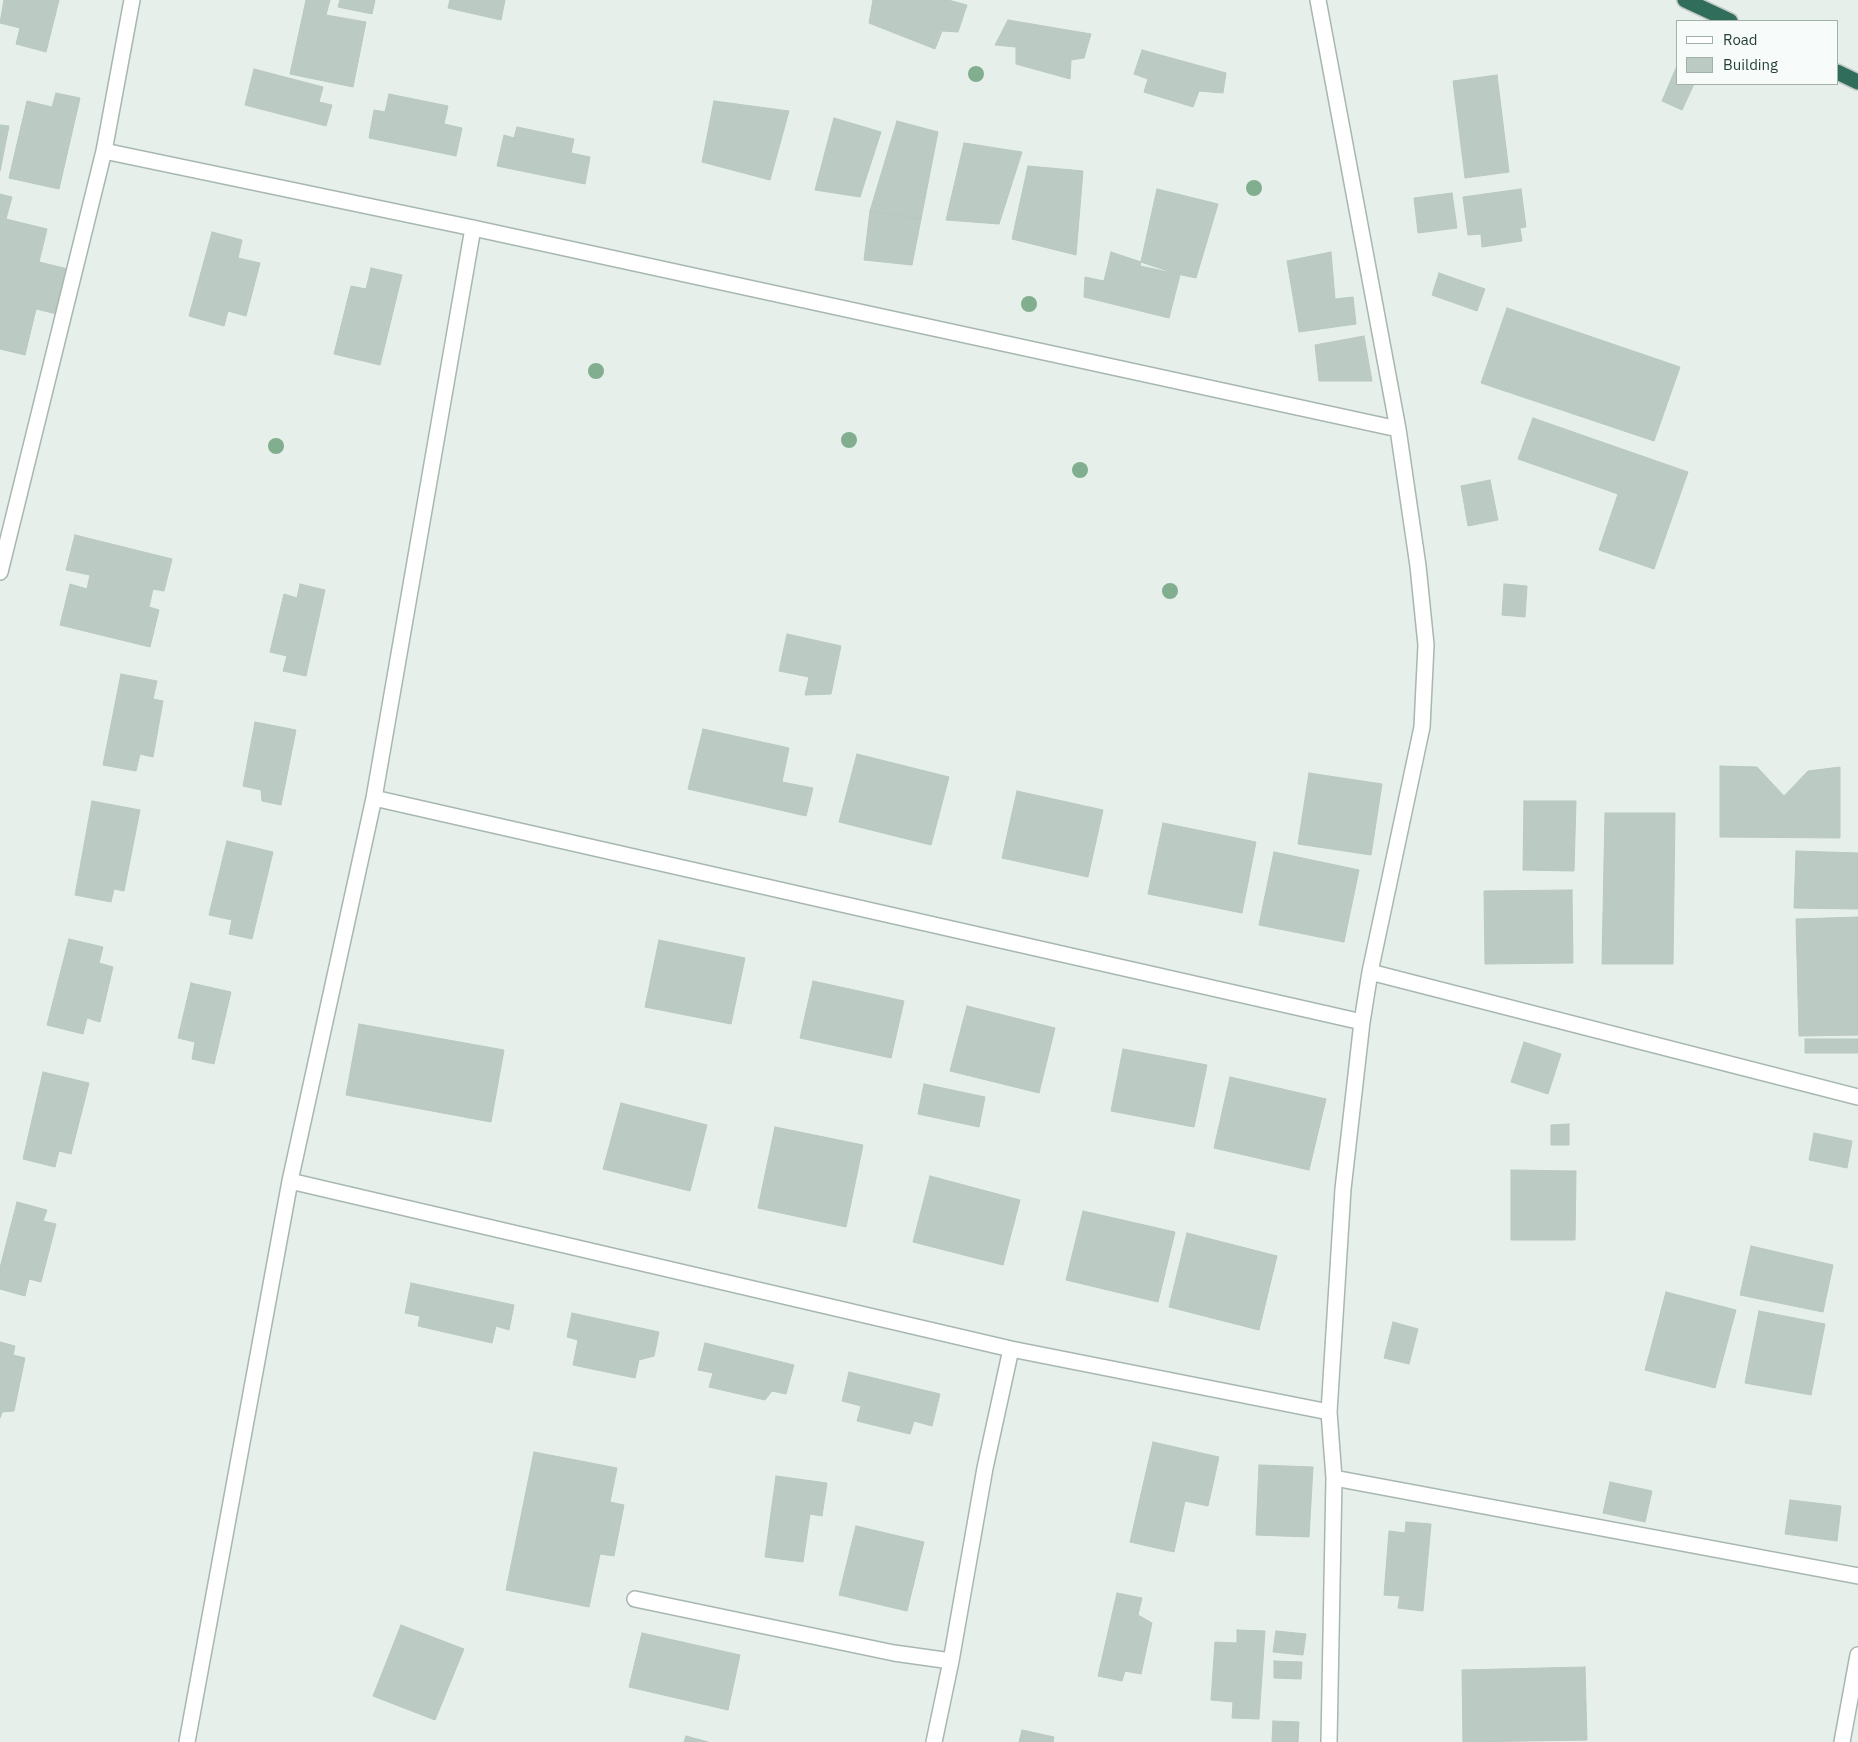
<!DOCTYPE html>
<html>
<head>
<meta charset="utf-8">
<style>
  body { margin:0 }
  #map { position:relative; width:1858px; height:1742px; overflow:hidden; background:#e6efea; font-family:"IBM Plex Sans",sans-serif }
  canvas { display:block }
  .legend { position:absolute; left:1676px; top:20px; width:162px; height:65px; box-sizing:border-box; background:#f7fbf9; border:1px solid #a3b1ab; margin:0; padding:6px 9px; list-style:none; font-size:15px; color:#254137 }
  .legend li { display:flex; align-items:center; gap:10px; height:25px }
  .legend b { width:25px; border:1px solid #a3b1ab }
</style>
</head>
<body>
<div id="map">
<canvas width="1858" height="1742"></canvas>
<ul class="legend">
<li><b style="height:6px;background:#fff"></b>Road</li>
<li><b style="height:14px;background:#bbcac3"></b>Building</li>
</ul>
</div>
<script>
const c = document.querySelector('canvas').getContext('2d');
c.lineJoin = 'round';
function fillPath(path, color) { c.fillStyle = color; c.fill(path, 'evenodd'); }
const poly = rows => new Path2D(rows.map(r => 'M' + r).join(''));
function trace(path, color, width, dash) { c.strokeStyle = color; c.lineWidth = width; c.lineCap = dash ? 'butt' : 'round'; c.setLineDash(dash || []); c.stroke(path); }
const building = poly([
  [4,0,59,0,46,52,16,44,20,28,0,23,4,0],
  [306,0,330,0,326,15,366,22,353,87,290,74,306,0],
  [340,0,375,0,372,14,338,7,340,0],
  [450,0,505,0,501,20,448,8,450,0],
  [873,0,948,0,967,5,958,32,942,31,935,49,869,23,873,0],
  [1008,20,1091,34,1084,58,1071,60,1070,79,1016,64,1016,47,995,45,1008,20],
  [1142,50,1226,73,1223,93,1199,91,1193,107,1144,92,1148,79,1134,74,1142,50],
  [1676,68,1677,84,1694,84,1682,110,1662,101,1676,68],
  [254,69,323,87,319,102,332,105,326,126,245,105,254,69],
  [1497,75,1509,172,1465,178,1453,81,1497,75],
  [56,93,80,98,59,189,9,178,27,101,52,107,56,93],
  [389,94,448,106,444,124,462,128,456,156,369,138,374,110,385,112,389,94],
  [714,101,789,111,770,180,702,162,714,101],
  [834,118,881,132,860,197,815,190,834,118],
  [897,121,938,132,921,219,870,211,897,121],
  [0,125,9,126,0,171,0,125],
  [517,127,574,139,571,153,590,157,585,184,497,166,504,135,514,138,517,127],
  [964,143,1022,152,999,224,946,220,964,143],
  [1028,166,1083,171,1076,255,1012,239,1028,166],
  [1157,189,1218,204,1196,278,1140,266,1157,189],
  [1521,189,1526,227,1520,228,1522,241,1482,247,1481,234,1468,235,1463,197,1521,189],
  [1452,193,1457,228,1418,233,1414,198,1452,193],
  [0,194,12,197,6,219,47,229,39,262,68,269,57,314,36,309,25,355,0,349,0,194],
  [870,211,921,219,912,265,864,260,870,211],
  [212,232,242,240,238,258,260,263,246,316,228,311,224,326,189,316,212,232],
  [1111,252,1180,275,1169,318,1084,297,1085,277,1104,281,1111,252],
  [1331,252,1335,299,1353,297,1356,324,1299,332,1287,261,1331,252],
  [371,268,402,275,380,365,334,354,351,286,366,289,371,268],
  [1439,273,1485,289,1477,311,1432,295,1439,273],
  [1507,308,1680,367,1654,441,1481,383,1507,308],
  [1364,336,1372,381,1319,381,1315,345,1364,336],
  [1533,418,1688,472,1654,569,1599,550,1618,494,1518,459,1533,418],
  [1490,480,1498,520,1468,526,1461,486,1490,480],
  [75,535,172,559,164,591,153,589,149,607,159,610,150,647,60,625,70,584,87,589,90,575,66,570,75,535],
  [300,584,325,590,306,676,283,671,287,656,270,652,284,594,297,598,300,584],
  [1504,584,1527,586,1525,617,1502,615,1504,584],
  [787,634,841,646,831,694,805,695,809,677,779,671,787,634],
  [121,674,157,681,153,699,163,701,153,757,140,754,136,771,103,765,121,674],
  [255,722,296,730,281,805,262,801,261,790,243,786,255,722],
  [703,729,789,748,782,782,813,788,806,816,688,789,703,729],
  [857,754,949,777,931,845,839,822,857,754],
  [1720,766,1757,767,1784,796,1808,771,1840,767,1840,838,1720,837,1720,766],
  [1309,773,1382,784,1371,855,1298,844,1309,773],
  [1017,791,1103,810,1088,877,1002,858,1017,791],
  [92,801,140,810,124,891,114,889,111,902,75,895,92,801],
  [1524,801,1576,801,1574,871,1523,870,1524,801],
  [1605,813,1675,813,1673,964,1602,964,1605,813],
  [1163,823,1256,842,1242,913,1148,894,1163,823],
  [227,841,273,852,252,939,229,934,232,920,209,915,227,841],
  [1796,851,1858,853,1858,909,1794,908,1796,851],
  [1274,852,1359,870,1344,942,1259,925,1274,852],
  [1572,890,1573,963,1485,964,1484,891,1572,890],
  [1858,917,1858,1035,1799,1036,1796,919,1858,917],
  [69,939,103,947,99,963,113,967,100,1022,87,1018,83,1034,47,1025,69,939],
  [659,940,745,958,731,1024,645,1007,659,940],
  [813,981,904,1001,891,1058,800,1038,813,981],
  [191,983,231,992,214,1064,192,1059,195,1042,178,1038,191,983],
  [967,1006,1055,1028,1039,1093,950,1071,967,1006],
  [359,1024,504,1050,491,1122,346,1095,359,1024],
  [1805,1039,1858,1039,1858,1053,1805,1053,1805,1039],
  [1524,1042,1561,1054,1548,1094,1511,1082,1524,1042],
  [1123,1049,1207,1065,1194,1127,1111,1111,1123,1049],
  [43,1072,89,1083,71,1154,59,1151,55,1167,23,1159,43,1072],
  [1230,1077,1326,1099,1309,1170,1214,1148,1230,1077],
  [924,1084,985,1097,979,1127,918,1114,924,1084],
  [621,1103,707,1125,690,1191,603,1169,621,1103],
  [1569,1124,1569,1145,1551,1145,1551,1125,1569,1124],
  [775,1127,863,1145,846,1227,758,1208,775,1127],
  [1814,1133,1852,1141,1847,1168,1809,1160,1814,1133],
  [1511,1170,1576,1171,1575,1240,1511,1240,1511,1170],
  [930,1176,1020,1200,1003,1265,913,1242,930,1176],
  [17,1202,47,1210,43,1221,56,1224,41,1282,29,1279,25,1296,0,1289,0,1268,17,1202],
  [1083,1211,1175,1232,1158,1302,1066,1280,1083,1211],
  [1187,1233,1277,1256,1259,1330,1169,1307,1187,1233],
  [1751,1246,1833,1265,1823,1312,1740,1295,1751,1246],
  [411,1283,514,1305,509,1330,496,1326,492,1343,418,1326,420,1316,405,1313,411,1283],
  [1666,1292,1736,1310,1715,1388,1645,1370,1666,1292],
  [1759,1311,1825,1324,1811,1395,1745,1383,1759,1311],
  [572,1313,659,1332,654,1356,639,1360,635,1378,573,1365,578,1340,567,1337,572,1313],
  [1393,1322,1418,1329,1409,1364,1384,1358,1393,1322],
  [0,1342,15,1346,13,1355,25,1358,14,1411,2,1412,0,1418,0,1342],
  [705,1343,794,1365,786,1394,772,1391,765,1400,709,1387,713,1373,698,1370,705,1343],
  [849,1372,940,1394,932,1426,914,1421,910,1434,857,1421,861,1406,842,1401,849,1372],
  [1153,1442,1219,1457,1208,1506,1185,1501,1174,1552,1130,1542,1153,1442],
  [534,1452,617,1468,610,1502,624,1505,614,1556,600,1554,589,1607,506,1590,534,1452],
  [1259,1465,1313,1467,1309,1537,1256,1535,1259,1465],
  [776,1476,827,1483,822,1516,810,1514,803,1562,765,1557,776,1476],
  [1610,1482,1652,1491,1645,1522,1603,1513,1610,1482],
  [1790,1500,1841,1506,1837,1541,1785,1534,1790,1500],
  [1406,1522,1431,1524,1423,1611,1398,1608,1400,1596,1384,1595,1389,1531,1405,1533,1406,1522],
  [856,1526,924,1542,907,1611,839,1595,856,1526],
  [1117,1593,1142,1598,1138,1615,1152,1623,1141,1674,1125,1671,1122,1681,1098,1676,1117,1593],
  [401,1625,464,1649,435,1720,373,1696,401,1625],
  [1237,1630,1265,1631,1259,1719,1232,1718,1233,1702,1211,1700,1215,1642,1237,1643,1237,1630],
  [1276,1631,1306,1634,1303,1655,1273,1652,1276,1631],
  [642,1633,740,1655,728,1710,629,1687,642,1633],
  [1274,1661,1302,1662,1301,1679,1274,1678,1274,1661],
  [1585,1667,1587,1740,1463,1742,1462,1670,1585,1667],
  [1273,1721,1299,1722,1298,1742,1272,1742,1273,1721],
  [1022,1730,1054,1737,1053,1742,1019,1742,1022,1730],
  [686,1736,708,1742,684,1742,686,1736]
]);
const minor = poly([
  [1318,0,1398,429,1418,566,1426,645,1422,727,1370,972,1362,1022,1343,1189,1329,1412,1334,1478,1329,1742],
  [104,151,473,228,1398,429],
  [0,572,104,151,132,0],
  [374,798,1362,1022],
  [1370,972,1858,1097],
  [290,1181,1011,1349,1329,1412],
  [1334,1478,1858,1576],
  [635,1599,894,1653,951,1661],
  [187,1742,290,1181,374,798,473,228],
  [934,1742,951,1661,985,1468,1011,1349],
  [1842,1742,1858,1655]
]);
const highway = poly([
  [1685,0,1730,21],
  [1837,72,1858,82]
]);
const trees = [
  [976,74],
  [1254,188],
  [1029,304],
  [596,371],
  [849,440],
  [276,446],
  [1080,470],
  [1170,591]
];
fillPath(building, '#bbcac3');
trace(building, '#b8c9c0', 1);
trace(minor, '#a8b7b1', 18);
trace(highway, '#c2cac7', 18);
trace(minor, '#fff', 15);
trace(highway, '#306e5b', 15);
c.fillStyle = '#81ae8e';
for (const [x, y] of trees) { c.beginPath(); c.arc(x, y, 8, 0, 2 * Math.PI); c.fill(); }
</script>
</body>
</html>
